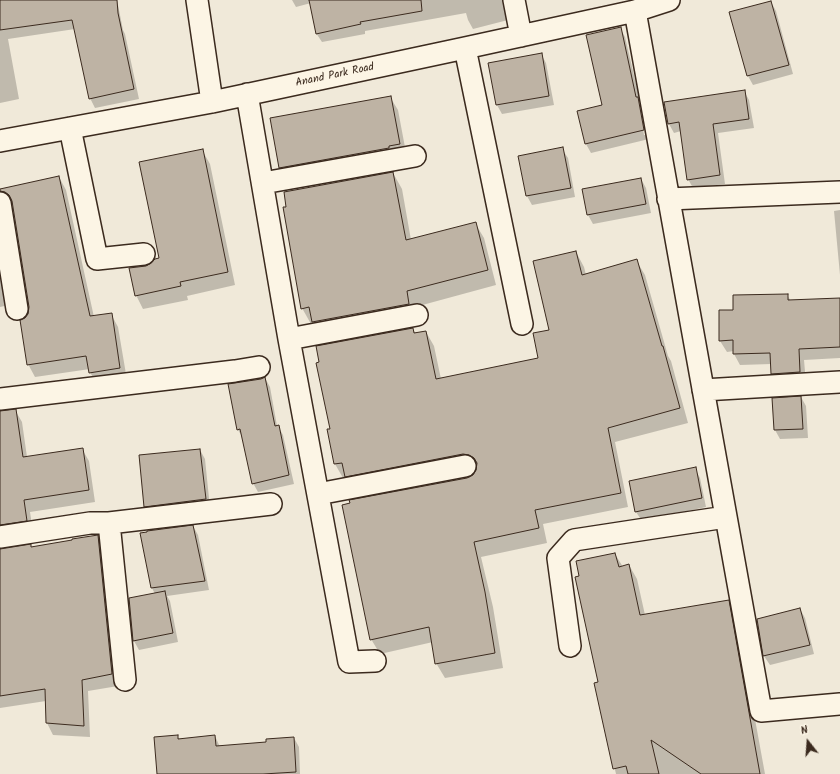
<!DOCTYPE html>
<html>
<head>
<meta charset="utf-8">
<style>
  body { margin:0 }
  #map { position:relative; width:840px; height:774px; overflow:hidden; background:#f0e9d9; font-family:Kalam,sans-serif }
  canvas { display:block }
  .north { position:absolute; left:788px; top:722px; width:40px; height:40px; -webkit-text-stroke:3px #fcf5e5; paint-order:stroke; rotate:343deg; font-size:11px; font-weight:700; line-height:16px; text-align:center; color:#3b2a1e }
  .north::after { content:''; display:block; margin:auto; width:14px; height:18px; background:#3b2a1e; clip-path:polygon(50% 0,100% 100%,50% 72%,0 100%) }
</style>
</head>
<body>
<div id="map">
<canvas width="840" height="774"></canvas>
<div class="north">N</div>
</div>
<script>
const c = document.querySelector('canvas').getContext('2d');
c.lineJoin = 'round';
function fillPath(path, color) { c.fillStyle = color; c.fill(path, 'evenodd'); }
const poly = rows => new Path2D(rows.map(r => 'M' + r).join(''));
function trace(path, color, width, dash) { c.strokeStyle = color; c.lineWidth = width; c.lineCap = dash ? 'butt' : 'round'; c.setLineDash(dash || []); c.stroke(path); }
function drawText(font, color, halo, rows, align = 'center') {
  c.font = font + ' Kalam,sans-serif'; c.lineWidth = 3.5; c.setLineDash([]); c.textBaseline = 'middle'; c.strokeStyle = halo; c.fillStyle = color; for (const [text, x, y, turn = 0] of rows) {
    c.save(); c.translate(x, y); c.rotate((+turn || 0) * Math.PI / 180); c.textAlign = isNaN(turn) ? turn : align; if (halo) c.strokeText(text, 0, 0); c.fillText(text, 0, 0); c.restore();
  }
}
const shadow = poly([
  [0,0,117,0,123,30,125,34,139,99,95,108,90,98,75,29,8,39,19,99,0,103],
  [292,0,510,0,508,20,473,29,468,20,466,13,365,31,365,34,322,42,316,33,311,3,296,7],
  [771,2,776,11,793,74,753,85,748,76],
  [620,28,625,37,640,101,638,99,644,135,646,135,640,102,643,107,649,139,591,153,586,144,603,106],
  [541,54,546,63,554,105,502,114,497,105,489,63],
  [744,91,749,100,754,128,718,133,725,184,693,188,688,179,681,131,674,133,669,124,665,103],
  [390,97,398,110,407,158,288,181,280,168],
  [562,149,568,158,575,197,532,205,527,196,519,157],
  [202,150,210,164,235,285,187,296,188,300,143,309,136,295,146,267,160,259],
  [393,173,402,189,411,240,475,223,484,238,496,285,415,307,322,338,314,323,311,324,302,308],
  [59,177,66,190,94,317,111,314,118,327,127,380,97,385,90,372,90,369,35,377,28,364,26,319,29,314,30,307,13,204,6,203,0,206,0,190],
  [641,179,646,188,651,213,593,224,588,215,583,190],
  [840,210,840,275,834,211],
  [0,250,9,305,0,307],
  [576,252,584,267,586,275,636,260,645,275,668,356,671,361,688,423,615,442,628,507,543,524,547,543,481,557,493,607,503,668,445,678,436,663,433,642,380,654,371,639,468,479,473,476,477,469,471,468,354,491,346,478,343,478,335,464,331,429,413,329,416,334,426,332,434,346,441,379,539,358,550,330],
  [787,295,791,301,840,299,840,358,804,360,806,383,778,385,772,374,771,364,740,365,734,354,734,351,727,352,720,341,734,311],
  [265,378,270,387,277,426,278,426,283,435,294,484,258,492,253,483,243,438,238,430,261,380],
  [801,397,806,406,808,438,780,439,775,430,773,399],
  [15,410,22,422,27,457,82,449,89,461,95,502,30,512,33,532,0,539,0,412],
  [200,450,205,459,210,508,150,516,145,506],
  [695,469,700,478,706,507,642,521,636,512,630,482],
  [193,526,198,535,209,590,167,596,170,601,178,642,139,650,134,641,130,599,155,594,152,588,142,534],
  [98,536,104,548,118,686,88,691,90,737,53,735,47,723,46,701,0,708,0,550,32,548],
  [615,554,623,567,629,565,637,579,645,615,728,601,736,615,765,774,616,774,595,683,599,683,581,577],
  [800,609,805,618,814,654,770,665,764,656,758,620],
  [177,736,180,740,215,736,220,747,267,743,294,738,299,747,300,774,158,774]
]);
const building = poly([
  [0,0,117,0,118,13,134,89,89,99,72,20,0,30,0,0],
  [309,0,421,0,422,11,360,22,361,24,316,34,309,0],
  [771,1,789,65,747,76,729,12,771,1],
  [621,27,636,97,638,97,644,130,585,144,577,111,602,105,586,35,621,27],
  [542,53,549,96,496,105,488,63,542,53],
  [745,90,749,119,713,124,720,175,687,180,679,122,668,124,664,102,745,90],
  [391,96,400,144,389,146,389,148,279,168,270,118,391,96],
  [563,147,571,188,526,196,518,156,563,147],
  [203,149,228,272,180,282,181,286,135,296,129,268,146,266,151,263,155,259,159,258,139,162,203,149],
  [393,172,406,240,476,222,488,270,407,291,409,304,312,322,309,307,301,309,283,207,286,207,284,192,393,172],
  [59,176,90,316,112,313,120,368,89,373,86,356,27,365,20,320,25,318,28,314,29,307,12,201,9,195,5,192,0,191,0,189,59,176],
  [641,178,646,204,587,215,582,189,641,178],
  [576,251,582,275,637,259,662,346,663,346,680,408,608,428,621,493,535,510,539,528,474,542,485,592,495,653,435,664,429,627,370,640,342,505,350,503,349,500,467,478,473,475,476,470,477,463,474,458,469,455,463,454,345,477,342,463,334,464,327,429,330,429,316,363,319,362,316,346,413,328,414,333,426,331,436,379,538,358,533,333,549,330,533,261,576,251],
  [788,294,788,300,840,298,840,347,799,349,800,372,771,374,770,353,733,354,733,340,719,341,719,310,733,310,733,295,788,294],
  [265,377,275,426,279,425,289,475,252,484,240,429,237,430,228,384,261,379,265,377],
  [801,396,803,429,774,430,772,398,801,396],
  [16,409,23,457,83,448,89,490,24,500,27,521,0,525,0,411,16,409],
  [200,449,206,499,144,507,139,455,200,449],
  [696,467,702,498,635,512,629,481,696,467],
  [193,525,205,581,151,588,140,533,147,532,147,531,193,525],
  [98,535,112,674,82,680,84,726,46,723,45,689,0,696,0,549,31,544,31,547,72,540,72,539,98,535],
  [615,553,619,567,629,564,640,615,729,600,760,774,701,774,651,740,659,774,628,774,626,766,613,769,594,683,598,682,575,577,579,576,576,561,615,553],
  [165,591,173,633,133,641,129,598,165,591],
  [800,608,810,645,763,656,757,619,800,608],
  [178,735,178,739,215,735,216,746,266,742,266,739,294,737,296,772,263,774,157,774,154,737,178,735]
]);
const street = poly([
  [197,0,212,102],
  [514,0,521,36],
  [635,11,761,711,840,704],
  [465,48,522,324],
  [247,94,289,339,349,662,375,661],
  [70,128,97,259,144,254],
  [0,141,212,102,465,48,635,11,669,0],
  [263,183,415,156],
  [668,199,840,192],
  [0,203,17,309],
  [289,339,417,315],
  [703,390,840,382],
  [0,399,235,371,259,367],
  [318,494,465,466],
  [109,523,125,680],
  [0,537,90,523,109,523,271,504],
  [570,646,558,558,574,540,659,527,726,517]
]);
const streetNames = [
  ["Anand Park Road",335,76,-12]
];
fillPath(shadow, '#0003');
fillPath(building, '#beb3a4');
trace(building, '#3b2a1e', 1);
trace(street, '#3b2a1e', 24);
trace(street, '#fcf5e5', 21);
drawText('11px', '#3b2a1e', '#fcf5e5', streetNames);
</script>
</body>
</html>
